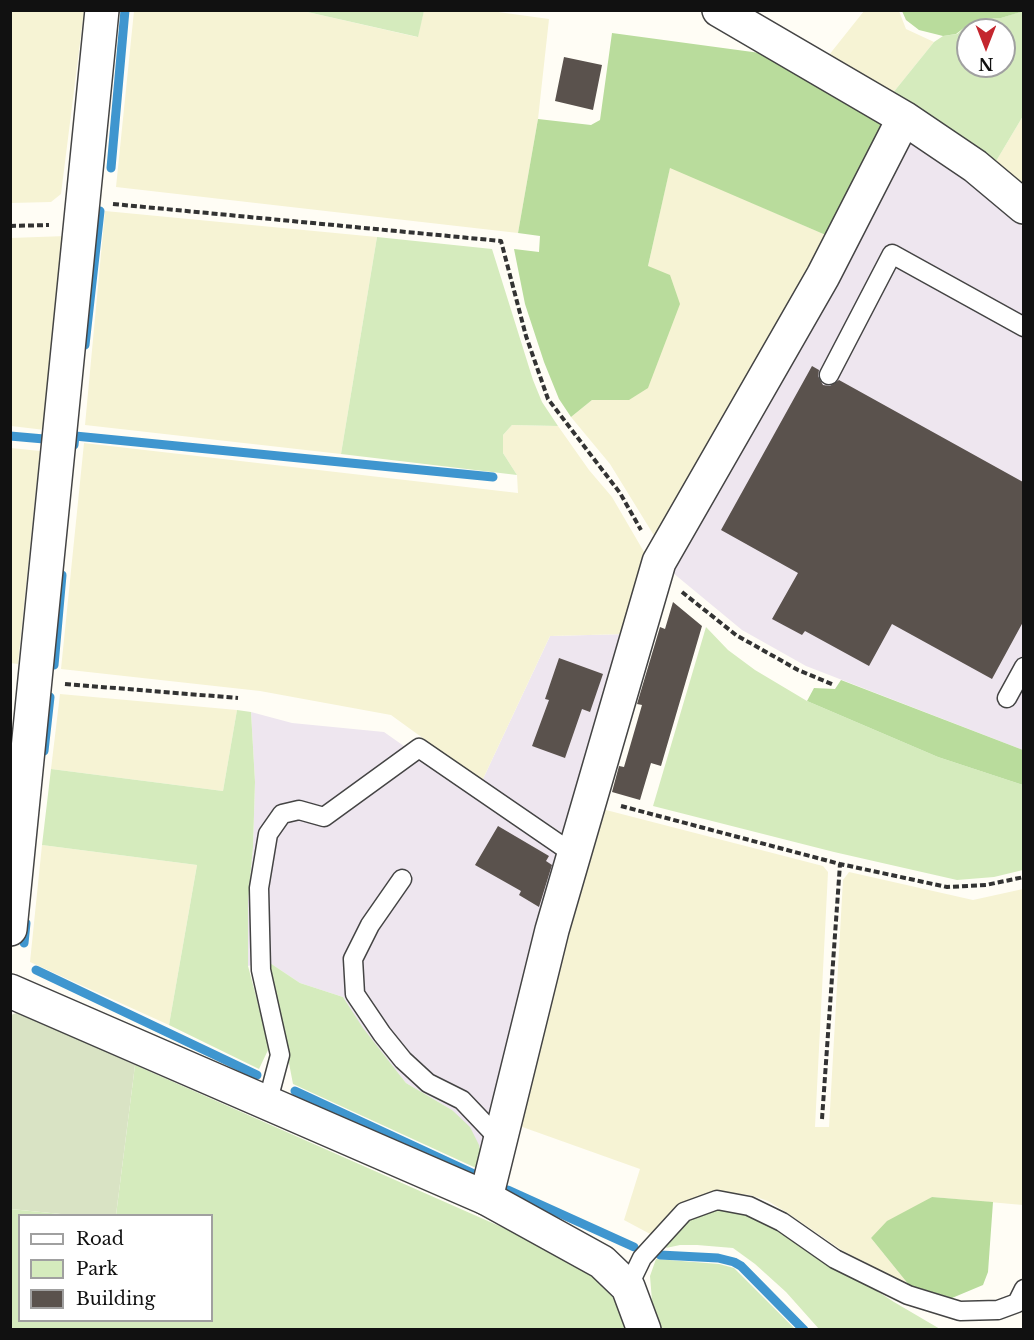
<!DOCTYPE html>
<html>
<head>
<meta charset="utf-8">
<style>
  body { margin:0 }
  #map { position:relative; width:1034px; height:1340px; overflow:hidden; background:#fffdf5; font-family:"Libre Baskerville",serif }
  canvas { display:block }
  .frame { position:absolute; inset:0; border:12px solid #111; pointer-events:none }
  .legend { position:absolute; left:18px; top:1214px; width:195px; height:108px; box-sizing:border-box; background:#fff; border:2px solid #a0a0a0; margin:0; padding:8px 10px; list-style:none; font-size:18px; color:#111 }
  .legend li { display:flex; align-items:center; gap:12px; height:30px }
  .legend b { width:30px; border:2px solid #a0a0a0 }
  .north { position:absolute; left:956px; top:18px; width:60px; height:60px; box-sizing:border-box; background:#fff; border:2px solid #a0a0a0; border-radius:50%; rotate:180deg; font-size:16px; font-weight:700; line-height:24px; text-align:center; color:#111 }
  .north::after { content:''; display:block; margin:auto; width:21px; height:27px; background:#c4262e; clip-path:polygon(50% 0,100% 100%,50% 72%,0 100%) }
</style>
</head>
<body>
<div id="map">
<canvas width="1034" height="1340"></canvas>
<div class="frame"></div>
<ul class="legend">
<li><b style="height:8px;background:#fff"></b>Road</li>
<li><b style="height:16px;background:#d5ebbd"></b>Park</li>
<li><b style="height:16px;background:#5a524d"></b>Building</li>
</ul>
<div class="north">N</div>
</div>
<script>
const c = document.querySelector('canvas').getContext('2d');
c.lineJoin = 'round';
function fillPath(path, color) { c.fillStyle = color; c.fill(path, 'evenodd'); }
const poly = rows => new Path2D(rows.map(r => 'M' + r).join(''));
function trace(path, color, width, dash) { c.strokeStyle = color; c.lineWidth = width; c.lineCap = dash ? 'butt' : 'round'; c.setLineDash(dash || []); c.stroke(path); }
const industrial = poly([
  [902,136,940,157,1023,227,1023,750,806,666,742,630,667,568],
  [626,634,570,838,482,781,550,636],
  [251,712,292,723,384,732,563,858,481,1154,452,1110,406,1083,362,1028,343,997,300,983,267,961,248,966,248,901,253,847,255,782]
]);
const farmland = poly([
  [10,11,84,11,61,194,51,202,11,203],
  [134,11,303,11,417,37,424,11,491,11,549,19,538,119,518,233,116,187],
  [864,11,899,11,906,29,934,42,888,99,825,60],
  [1023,116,1023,191,992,168],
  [670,167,835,239,658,542,610,464,571,417,592,400,629,400,648,266],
  [105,211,377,237,341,454,85,425],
  [66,236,45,430,11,426,10,238],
  [512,425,558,426,589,470,612,497,647,557,626,634,550,636,482,781,391,715,260,691,61,669,84,443,518,493,517,475,503,453,503,435],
  [11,448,40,451,18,664,10,663],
  [60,694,237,710,223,791,51,769],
  [606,810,823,866,828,872,815,1127,829,1127,843,880,849,872,973,900,1023,889,1023,1205,932,1197,871,1238,909,1285,843,1251,789,1214,768,1201,750,1195,722,1192,652,1235,624,1220,640,1169,514,1124,594,813],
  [42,845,197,865,169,1025,30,962]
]);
const green = poly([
  [303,11,424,10,424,11,418,37],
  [1023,11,1023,116,992,168,888,99,934,42,943,36,957,34,969,24,988,18,1001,18],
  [968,30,1004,30,1004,66,968,66],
  [377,237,492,249,533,380,542,402,558,426,512,425,503,435,503,453,517,475,341,454],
  [706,627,728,650,755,670,807,701,938,757,1023,785,1023,870,994,877,957,880,834,852,653,806],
  [237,710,251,712,255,782,253,847,248,901,248,966,267,1038,268,1050,259,1069,169,1025,197,865,42,845,51,769,223,791],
  [267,961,300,983,343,997,363,1028,406,1083,452,1110,470,1127,479,1145,481,1154,476,1168,293,1084,277,1000],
  [135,1065,506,1229,591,1273,612,1296,629,1329,11,1329,10,1209,71,1215,20,1216,20,1320,212,1320,212,1216,116,1215],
  [725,1208,752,1213,786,1232,894,1302,940,1329,819,1329,786,1292,755,1264,733,1248,697,1245,680,1245,666,1248,674,1232,685,1222,702,1213],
  [656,1259,719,1264,734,1268,795,1329,662,1329,652,1301,650,1276]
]);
const forest = poly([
  [902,11,1023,10,1024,11,1001,18,988,18,969,24,956,34,943,36,919,30,906,20],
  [612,33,760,53,886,124,835,239,670,168,648,266,670,275,680,304,648,388,629,400,592,400,571,417,559,399,544,362,525,304,514,249,539,252,540,236,518,233,538,119,591,125,600,120],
  [841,680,1023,750,1023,785,938,757,807,701,814,688,835,689],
  [932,1197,993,1202,988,1272,983,1285,952,1298,909,1285,871,1238,887,1221]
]);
const cemetery = poly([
  [19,1012,135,1065,116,1215,71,1215,11,1209,10,1021,11,1015]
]);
const stream = poly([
  [111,168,125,10],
  [85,345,100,211],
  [10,436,44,439],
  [74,445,75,436,493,477],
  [54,665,62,575],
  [44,751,50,697],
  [24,943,26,923],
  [36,970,257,1075],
  [295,1091,472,1173],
  [508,1190,634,1247],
  [660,1255,718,1258,734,1262,741,1266,804,1330]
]);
const building = poly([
  [564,57,602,65,593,110,555,101],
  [812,366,819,370,818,376,823,385,830,386,839,380,1023,482,1023,622,992,679,892,624,869,666,805,631,802,635,772,619,798,573,721,530],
  [673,602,702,626,661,766,651,763,640,800,612,792,619,766,624,767,642,705,637,704,660,627,665,629],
  [559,658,603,674,590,712,582,709,565,758,532,746,549,700,545,699],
  [498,826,549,856,546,861,552,865,539,907,519,895,521,891,475,865]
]);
const path = poly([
  [113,204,501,241,526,336,548,399,620,493,641,530],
  [10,226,49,225],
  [682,592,736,635,798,670,834,685],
  [65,684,238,698],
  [621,806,840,864,947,887,986,885,1024,877],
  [822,1119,840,864]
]);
const service = poly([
  [829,375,892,254,1024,327],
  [1007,698,1024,667],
  [402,879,370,925,353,959,355,994,382,1034,403,1060,428,1083,462,1100,500,1140],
  [267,1104,280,1055,261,970,259,888,268,834,282,814,299,810,324,817,419,748,575,855],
  [628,1287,642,1258,684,1212,717,1200,749,1206,782,1222,835,1259,908,1295,960,1311,998,1310,1017,1303,1024,1289]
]);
const minor = poly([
  [719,10,904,118,975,166,1024,207],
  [10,929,102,10],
  [486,1198,552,930,659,562,823,276,904,118]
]);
const tertiary = poly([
  [10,991,486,1198,602,1262,628,1287,644,1330]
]);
fillPath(industrial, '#eee6ef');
fillPath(farmland, '#f6f3d4');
fillPath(green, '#d5ebbd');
fillPath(forest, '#b9dc9c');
fillPath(cemetery, '#d9e3c4');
trace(stream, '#3f96cf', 9);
fillPath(building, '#5a524d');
trace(service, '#444', 21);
trace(minor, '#444', 36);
trace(tertiary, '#444', 36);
trace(path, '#333', 4, [6, 3]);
trace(service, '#fff', 18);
trace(minor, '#fff', 33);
trace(tertiary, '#fff', 33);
</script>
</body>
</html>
